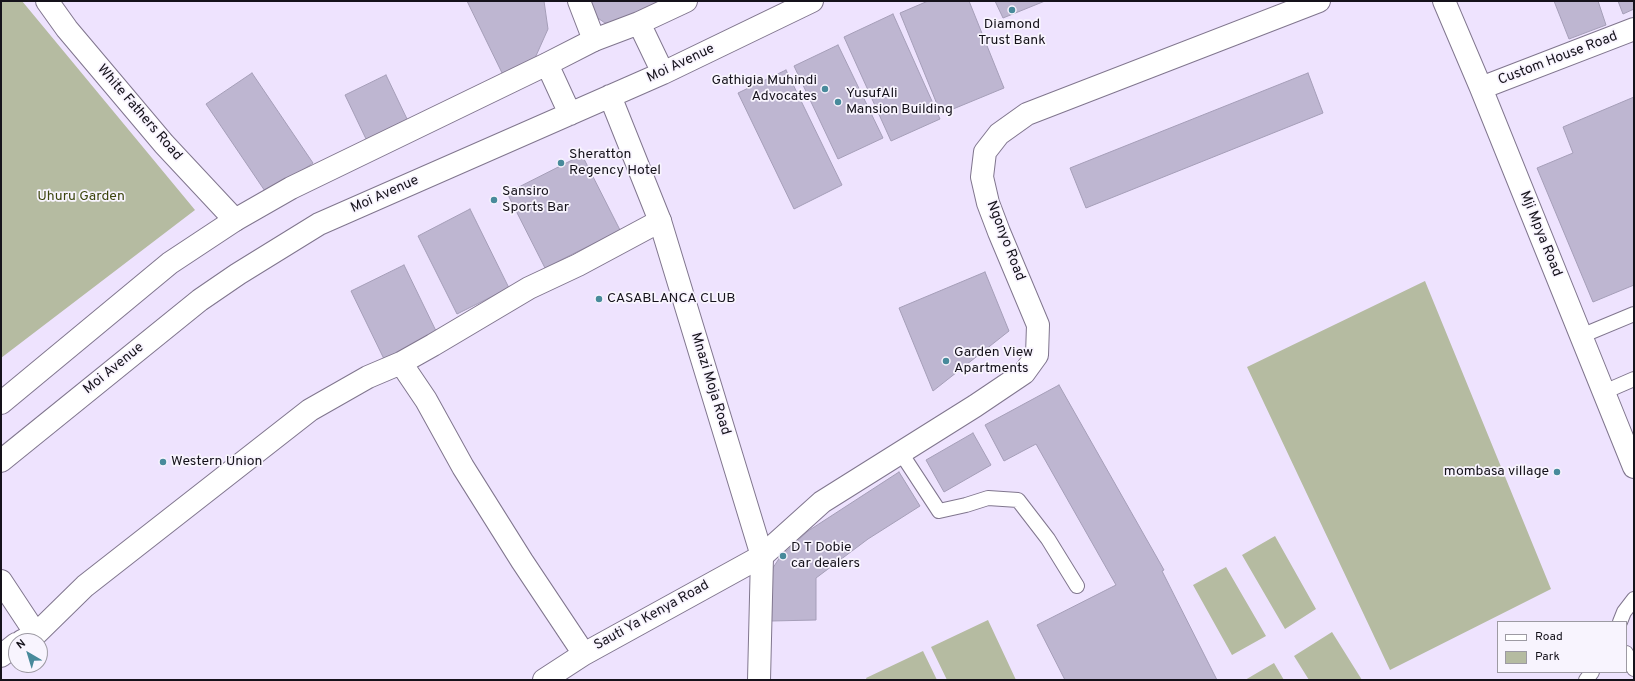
<!DOCTYPE html>
<html>
<head>
<meta charset="utf-8">
<style>
  body { margin:0 }
  #map { position:relative; width:1635px; height:681px; overflow:hidden; background:#eee3fe; font-family:Overpass,sans-serif }
  canvas { display:block }
  .frame { position:absolute; inset:0; border:2px solid #15121b; pointer-events:none }
  .legend { position:absolute; left:1497px; top:621px; width:130px; height:52px; box-sizing:border-box; background:#f8f4fe; border:1px solid #9d9aa3; margin:0; padding:5px 7px; list-style:none; font-size:12px; color:#15121b }
  .legend li { display:flex; align-items:center; gap:8px; height:20px }
  .legend b { width:20px; border:1px solid #9d9aa3 }
  .north { position:absolute; left:8px; top:633px; width:40px; height:40px; box-sizing:border-box; background:#f8f4fe; border:1px solid #9d9aa3; border-radius:50%; rotate:322deg; font-size:11px; font-weight:700; line-height:16px; text-align:center; color:#15121b }
  .north::after { content:''; display:block; margin:auto; width:14px; height:18px; background:#488a9b; clip-path:polygon(50% 0,100% 100%,50% 72%,0 100%) }
</style>
</head>
<body>
<div id="map">
<canvas width="1635" height="681"></canvas>
<div class="frame"></div>
<ul class="legend">
<li><b style="height:5px;background:#fff"></b>Road</li>
<li><b style="height:11px;background:#b5bba1"></b>Park</li>
</ul>
<div class="north">N</div>
</div>
<script>
const c = document.querySelector('canvas').getContext('2d');
c.lineJoin = 'round';
function fillPath(path, color) { c.fillStyle = color; c.fill(path, 'evenodd'); }
const poly = rows => new Path2D(rows.map(r => 'M' + r).join(''));
function trace(path, color, width, dash) { c.strokeStyle = color; c.lineWidth = width; c.lineCap = dash ? 'butt' : 'round'; c.setLineDash(dash || []); c.stroke(path); }
function drawText(font, color, halo, rows, align = 'center') {
  c.font = font + ' Overpass,sans-serif'; c.lineWidth = 3.5; c.setLineDash([]); c.textBaseline = 'middle'; c.strokeStyle = halo; c.fillStyle = color; for (const [text, x, y, turn = 0] of rows) {
    c.save(); c.translate(x, y); c.rotate((+turn || 0) * Math.PI / 180); c.textAlign = isNaN(turn) ? turn : align; if (halo) c.strokeText(text, 0, 0); c.fillText(text, 0, 0); c.restore();
  }
}
const green = poly([
  [1,1,22,1,195,210,1,358],
  [1425,281,1551,589,1390,670,1247,367],
  [1275,536,1316,609,1285,629,1242,555],
  [1226,567,1266,636,1232,655,1193,585],
  [988,620,1016,680,947,680,931,647],
  [1332,632,1362,680,1309,680,1294,656],
  [923,651,937,680,867,680,866,678],
  [1274,663,1284,680,1245,680]
]);
const building = poly([
  [467,1,544,1,548,29,531,67,504,77,467,1],
  [588,1,662,1,617,23,605,23,589,12,588,1],
  [928,1,969,1,1004,88,941,114,900,13,928,1],
  [995,1,1045,1,1003,18,995,1],
  [1554,1,1598,1,1606,25,1569,39,1554,1],
  [1618,1,1634,1,1634,9,1623,14,1618,1],
  [893,14,940,119,891,141,844,37,893,14],
  [838,45,883,138,838,159,794,66,838,45],
  [786,70,842,185,794,209,738,93,786,70],
  [252,73,313,163,267,194,206,104,252,73],
  [1308,73,1323,113,1086,208,1070,168,1308,73],
  [386,75,408,121,367,141,345,95,386,75],
  [1634,97,1634,285,1593,302,1537,168,1573,153,1563,127,1634,97],
  [582,155,620,230,545,268,507,193,582,155],
  [470,209,509,288,457,314,418,236,470,209],
  [404,265,437,333,384,359,351,291,404,265],
  [985,272,1009,331,933,391,899,308,985,272],
  [1059,385,1164,570,1162,571,1217,680,1065,680,1037,625,1116,585,1036,444,1004,461,985,425,1059,385],
  [973,433,991,465,944,492,926,460,973,433],
  [899,472,920,506,868,539,816,578,816,620,771,621,769,574,780,557,808,531,899,472]
]);
const lane = poly([
  [1581,336,1634,314],
  [1604,392,1634,379],
  [901,453,939,511,966,505,988,498,1018,500,1048,539,1077,586],
  [1620,622,1624,612,1634,599],
  [1626,653,1634,669],
  [1586,680,1592,672]
]);
const street = poly([
  [47,1,67,29,164,144,235,220],
  [579,1,594,40],
  [1444,1,1481,88,1634,467],
  [1481,88,1634,29],
  [401,363,426,400,463,467,522,561,584,654],
  [1,581,36,634],
  [22,641,36,634,85,586,310,410,368,377,401,363,433,345,529,288,578,265,660,221],
  [1,656,16,644],
  [544,680,584,654,762,556,822,502,975,406,1024,373,1037,355,1038,325,999,232,988,203,982,177,985,152,999,134,1027,114,1319,1]
]);
const secondary = poly([
  [639,23,663,73],
  [547,64,570,114],
  [610,96,660,221,762,556,759,680],
  [1,403,170,263,235,220,291,188,547,64,594,40,639,23,686,1],
  [1,461,200,300,238,274,319,224,663,73,812,1]
]);
const markers = [
  [1012,10,4,"#488a9b"],
  [825,89,4,"#488a9b"],
  [838,102,4,"#488a9b"],
  [561,163,4,"#488a9b"],
  [494,200,4,"#488a9b"],
  [599,299,4,"#488a9b"],
  [946,361,4,"#488a9b"],
  [163,462,4,"#488a9b"],
  [1557,472,4,"#488a9b"],
  [783,556,4,"#488a9b"]
];
const poiNames = [
  ["Diamond",1012,25,"center"],
  ["Trust Bank",1012,41,"center"],
  ["Gathigia Muhindi",817,81,"right"],
  ["Advocates",817,97,"right"],
  ["YusufAli",846,94],
  ["Mansion Building",846,110],
  ["Sheratton",569,155],
  ["Regency Hotel",569,171],
  ["Sansiro",502,192],
  ["Sports Bar",502,208],
  ["CASABLANCA CLUB",607,299],
  ["Garden View",954,353],
  ["Apartments",954,369],
  ["Western Union",171,462],
  ["mombasa village",1549,472,"right"],
  ["D T Dobie",791,548],
  ["car dealers",791,564]
];
const streetNames = [
  ["Custom House Road",1558,59,-21],
  ["Moi Avenue",681,64,-25],
  ["White Fathers Road",139,113,49],
  ["Moi Avenue",385,195,-24],
  ["Mji Mpya Road",1540,234,68],
  ["Ngonyo Road",1005,241,69],
  ["Moi Avenue",114,369,-39],
  ["Mnazi Moja Road",710,384,73],
  ["Sauti Ya Kenya Road",652,616,-29]
];
const parkNames = [
  ["Uhuru Garden",81,197]
];
fillPath(green, '#b5bba1');
fillPath(building, '#beb6d1');
trace(building, '#a59eb8', 1);
trace(lane, '#80768e', 16);
trace(street, '#80768e', 24);
trace(secondary, '#80768e', 24);
trace(lane, '#fff', 14);
trace(street, '#fff', 22);
trace(secondary, '#fff', 22);
for (const [x, y, r, color] of markers) { const dot = new Path2D(); dot.arc(x, y, r, 0, 2 * Math.PI); c.fillStyle = color; c.fill(dot); trace(dot, '#f8f4fe', 1.5); }
drawText('14px', '#15121b', '#f8f4fe', poiNames, 'left');
drawText('14px', '#15121b', '#f8f4fe', streetNames);
drawText('14px', '#3c450d', '#f8f4fe', parkNames);
</script>
</body>
</html>
